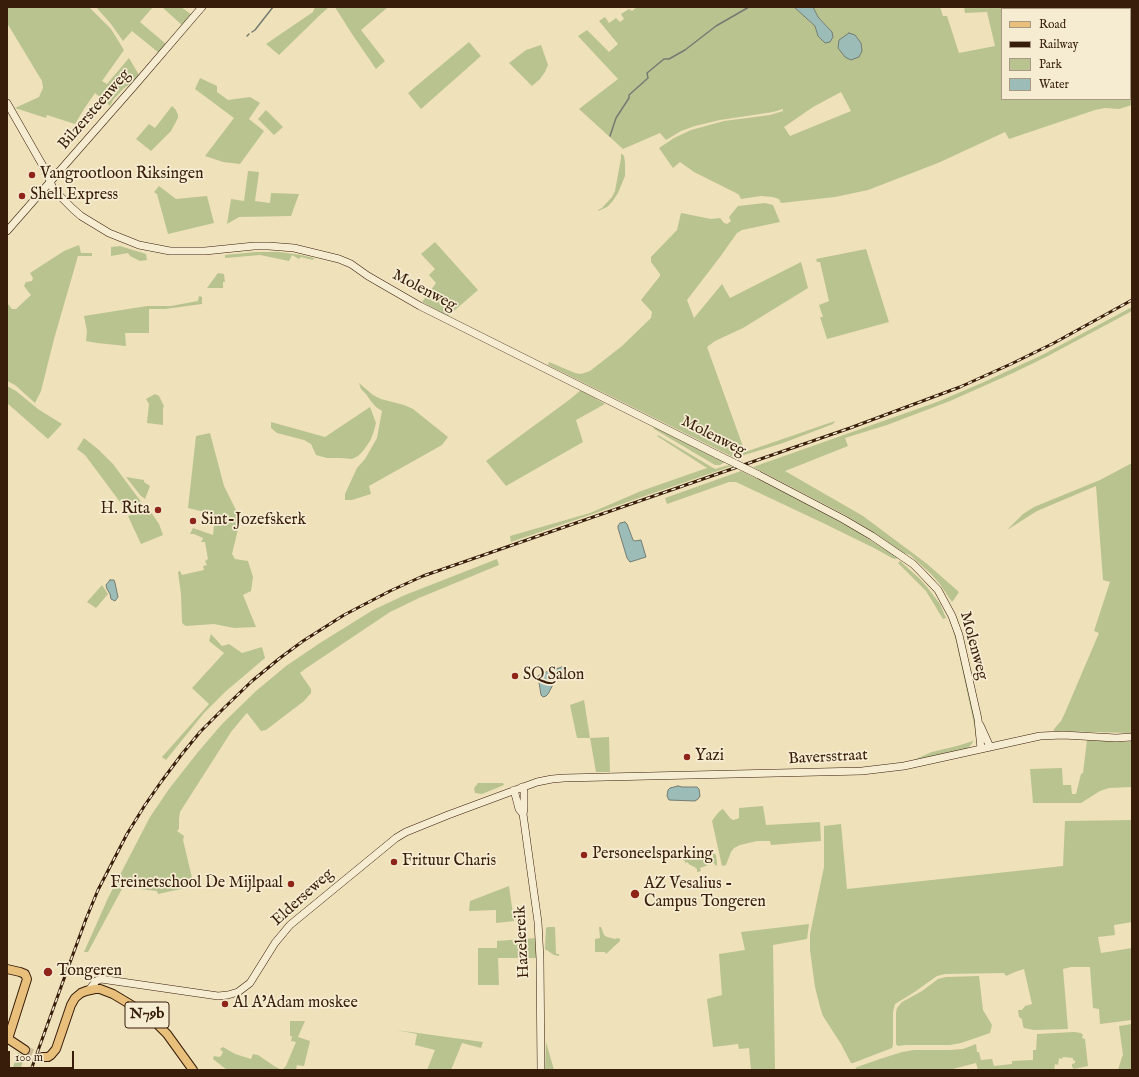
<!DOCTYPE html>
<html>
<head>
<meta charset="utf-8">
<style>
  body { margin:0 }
  #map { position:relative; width:1139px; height:1077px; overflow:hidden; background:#efe1b9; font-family:"IM FELL English",serif }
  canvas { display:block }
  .frame { position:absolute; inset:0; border:8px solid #381d0a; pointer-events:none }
  .legend { position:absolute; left:1001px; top:8px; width:130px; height:92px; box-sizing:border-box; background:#f5ecd2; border:1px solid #a99982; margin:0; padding:5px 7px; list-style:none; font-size:12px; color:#381d0a }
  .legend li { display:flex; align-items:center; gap:8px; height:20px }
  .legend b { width:20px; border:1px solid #a99982 }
  .scale { position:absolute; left:8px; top:1051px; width:66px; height:18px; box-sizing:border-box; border:2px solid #381d0a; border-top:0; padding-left:5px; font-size:12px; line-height:14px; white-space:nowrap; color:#381d0a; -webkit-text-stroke:3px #f5ecd2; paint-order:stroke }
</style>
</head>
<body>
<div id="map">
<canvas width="1139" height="1077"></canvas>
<div class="frame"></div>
<ul class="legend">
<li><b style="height:5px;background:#e8c07c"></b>Road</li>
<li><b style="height:5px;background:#381d0a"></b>Railway</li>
<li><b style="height:11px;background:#b9c390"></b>Park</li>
<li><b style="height:11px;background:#9cbcb8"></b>Water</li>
</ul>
<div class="scale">100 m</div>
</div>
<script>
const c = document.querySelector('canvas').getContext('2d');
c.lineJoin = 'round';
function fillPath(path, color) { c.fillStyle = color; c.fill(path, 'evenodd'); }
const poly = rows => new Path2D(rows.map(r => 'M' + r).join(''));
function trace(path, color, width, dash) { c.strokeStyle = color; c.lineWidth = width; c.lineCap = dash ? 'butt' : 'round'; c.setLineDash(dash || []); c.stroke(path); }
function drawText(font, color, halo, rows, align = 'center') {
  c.font = font + ' "IM FELL English",serif'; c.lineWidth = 3.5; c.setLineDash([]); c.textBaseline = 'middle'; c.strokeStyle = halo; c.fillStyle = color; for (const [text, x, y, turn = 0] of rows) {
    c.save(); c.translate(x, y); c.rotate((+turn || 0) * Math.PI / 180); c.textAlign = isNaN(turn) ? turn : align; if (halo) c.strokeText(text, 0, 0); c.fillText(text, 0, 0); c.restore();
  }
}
const green = poly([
  [7,7,89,7,111,29,124,50,102,81,107,84,129,58,139,75,133,82,124,88,113,100,110,106,95,93,84,109,75,124,47,115,46,118,15,108,39,97,43,88,42,81,7,23],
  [96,7,153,7,140,22,166,44,159,53,132,31,123,41,111,24],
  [162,7,181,7,192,15,183,26],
  [315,7,329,7,321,14,279,55,266,44,313,12],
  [335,7,388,7,361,30,385,61,376,69,352,34],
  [637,7,794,7,815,26,818,36,832,32,818,17,813,7,940,7,943,16,947,16,959,53,995,46,987,12,965,13,964,7,1132,7,1132,105,1119,109,1105,108,1095,110,1009,139,1005,132,938,163,868,190,835,197,781,203,779,199,773,197,761,196,741,199,739,195,736,193,694,172,680,162,673,168,659,148,674,138,691,130,724,121,770,115,783,111,783,109,773,112,720,120,695,126,681,131,666,140,660,133,623,149,579,109,618,79,578,36,587,30,609,52,618,44,599,21,605,17,609,23,616,18,620,22,624,19,621,14,629,9,632,11],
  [1002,9,1130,9,1130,99,1002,99],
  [841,92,851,111,790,136,784,127,813,107],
  [469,42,481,56,421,109,408,93],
  [541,45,548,65,545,72,540,79,532,86,509,63,526,50],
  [200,78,217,86,217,92,228,100,250,97,260,103,249,119,264,131,240,164,223,162,205,156,234,118,195,89],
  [172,106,176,110,178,115,178,118,171,131,151,151,136,139,149,124,155,128],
  [266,110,283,127,274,135,258,119],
  [621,154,622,154,624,156,625,162,625,176,618,193,612,202,607,207,598,211,598,210,602,208,612,197,615,191,621,158],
  [248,171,259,172,255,201,270,203,271,193,299,194,291,216,239,217,227,224,231,199,244,201],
  [159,186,176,199,207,196,214,223,168,234,157,194,154,192],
  [765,203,773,205,780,222,742,230,737,233,720,257,687,300,694,318,722,284,730,298,801,262,808,288,743,328,715,341,707,347,745,452,835,421,833,424,783,443,735,458,548,365,549,362,575,373,581,374,590,371,622,346,651,318,652,312,641,300,660,276,660,274,651,262,651,257,677,230,681,213,711,219,720,218,724,223,727,224,731,221,729,217,738,206],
  [435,242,478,290,448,316,422,302,436,283,429,275,435,269,421,254],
  [79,245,81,253,92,253,92,256,78,256,54,339,41,391,35,403,15,385,7,381,7,301,8,304,12,309,16,309,31,295,24,286,26,282,32,281,33,278,30,273,64,251],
  [120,246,146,254,147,260,140,261,130,256,128,253,111,256,111,247],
  [866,249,889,322,827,339,820,317,823,317,819,305,829,301,820,262,817,262,816,259],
  [256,252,279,252,301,255,314,258,313,260,301,257,299,259,292,255,289,261,260,255,225,258,225,255],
  [218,273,224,274,225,282,223,282,223,288,207,288],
  [199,296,202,297,202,304,165,309,149,309,149,333,125,333,126,346,97,343,86,341,87,331,84,316,147,306,171,306,198,301],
  [1132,307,1132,311,1046,357,1013,373,950,401,887,425,845,438,848,446,785,471,863,516,926,563,959,592,953,601,952,602,939,583,931,574,910,555,904,553,877,535,845,515,753,467,937,402,984,382,1044,354],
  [359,383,373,395,381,399,404,405,413,409,448,437,442,445,369,486,371,494,352,500,345,500,345,494,357,468,365,459,377,438,382,411,376,407,370,400,366,394,361,389],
  [7,386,16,391,38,409,62,424,48,439,7,403],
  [581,390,605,404,576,420,583,442,506,486,486,461,569,400],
  [155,394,159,396,164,406,163,408,163,425,147,423,149,404,146,399],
  [370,407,376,423,373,434,370,441,363,451,358,456,352,459,341,458,327,458,316,455,311,444,304,440,277,433,271,428,271,422,325,437],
  [653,426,725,462,720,465,715,465,654,429],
  [210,433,224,486,238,514,240,521,232,554,235,559,248,561,253,577,251,591,243,595,256,627,234,628,214,624,186,626,183,624,182,622,181,594,178,572,180,571,182,575,204,570,203,566,207,565,205,561,208,559,205,542,201,542,203,538,194,534,190,534,193,528,213,535,215,518,213,514,188,508,196,436],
  [658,435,715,469,729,465,732,466,511,542,510,536,590,513,641,491,707,468,657,436],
  [84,438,99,450,113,464,142,503,126,510,85,455,77,449],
  [1132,463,1132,733,1054,731,1054,729,1061,721,1064,715,1099,633,1094,631,1110,582,1103,580,1096,486,1037,511,1007,530,1023,514,1034,507,1100,480],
  [741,471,789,494,853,529,898,558,895,559,892,558,874,548,823,523,736,482,729,482,667,504,665,498],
  [126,477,144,480,144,482,150,486,145,499,140,495],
  [146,508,151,512,159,524,163,535,141,544,128,516],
  [497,559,499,565,419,598,390,612,305,669,300,673,311,689,311,693,304,701,266,730,261,731,247,713,245,715,231,732,180,812,179,819,179,829,177,831,184,836,183,840,193,882,192,885,190,887,158,894,157,891,123,887,88,952,84,952,108,898,150,817,169,789,198,752,222,724,256,691,286,666,320,643,373,610,405,595],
  [900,561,920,579,927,587,940,604,946,618,943,619,926,591,898,563],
  [102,585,108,594,96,608,87,602],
  [950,620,953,625,975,719,977,738,976,738,974,724,956,641],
  [211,634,222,646,229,644,242,653,262,647,265,658,225,692,204,713,166,760,162,757,209,704,192,688,224,653,209,641],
  [584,700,590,738,609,737,610,772,596,772,590,738,577,738,570,705],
  [1087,740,1126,742,1132,741,1132,787,1109,788,1100,791,1081,803,1033,803,1030,769,1062,768,1063,785,1071,785,1072,794,1076,794,1081,774,1083,773],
  [973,741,973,742,970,746,966,749,966,750,911,762,911,761,932,752,957,746],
  [478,783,503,783,504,785,482,794,475,793,474,788],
  [763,806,766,825,820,822,821,841,771,845,770,841,757,841,740,845,734,848,731,852,726,865,722,866,712,821,717,814,721,810,723,809,730,818,733,820,737,819,739,818,739,808],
  [1132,820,1132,922,1114,925,1115,935,1098,937,1101,953,1132,948,1132,1020,1100,1024,1099,1009,1093,1008,1090,967,1071,967,1063,969,1068,1029,1034,1030,1024,1028,1023,1026,1022,1019,1019,1017,1018,1010,1022,1010,1025,1006,1032,1004,1024,969,1015,972,1006,976,1004,973,945,974,937,976,913,993,895,1004,893,1012,893,1045,892,1048,853,1063,851,1063,841,1044,823,1016,820,1007,815,987,810,950,810,934,824,867,824,826,841,824,847,889,1063,866,1065,821],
  [713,853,716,855,717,863,717,865,716,866,714,863,700,868,701,871,698,872,697,872,697,868,696,869,695,867,692,866,691,865,690,865,687,862,685,863,685,861,680,859,680,857,713,857],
  [509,886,514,921,496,923,496,910,469,911,470,901],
  [809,924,807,939,773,945,775,1070,751,1070,749,1048,739,1049,738,1044,713,1047,707,999,722,995,719,954,745,950,741,932],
  [548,927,555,927,556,954,559,954,559,956,554,955,545,949,546,928],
  [599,927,601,927,604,935,607,937,615,939,618,938,620,939,620,941,606,954,605,952,595,952,595,939,600,938],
  [537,938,538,958,498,958,499,985,478,985,478,948,497,948,497,941],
  [979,976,983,1010,992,1025,990,1033,961,1043,950,1045,906,1045,898,1046,896,1044,896,1013,897,1008,902,1002,922,991,938,979,946,977],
  [290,1021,305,1021,298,1037,310,1041,304,1066,297,1065,296,1070,227,1070,213,1059,214,1056,219,1057,221,1056,223,1052,220,1049,223,1047,235,1054,251,1059,253,1054,258,1055,274,1066,282,1070,286,1066,296,1042,291,1041,292,1036,290,1036],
  [1132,1024,1132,1070,1118,1070,1122,1057,1123,1055,1119,1026],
  [396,1030,483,1042,481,1048,462,1043,451,1070,427,1070,435,1050,415,1045,417,1034],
  [1074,1032,1081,1033,1083,1035,1082,1038,1085,1039,1088,1066,1074,1069,1072,1067,1072,1064,1075,1063,1075,1061,1073,1060,1073,1058,1063,1057,1062,1059,1059,1058,1058,1065,1055,1064,1054,1070,978,1070,976,1063,949,1070,854,1070,857,1067,880,1059,902,1052,914,1050,950,1050,963,1049,976,1044,977,1052,979,1052,981,1060,992,1059,994,1066,1012,1064,1012,1061,1033,1060,1033,1050,1036,1050,1037,1034],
  [546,1042,554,1070,545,1070],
  [18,1053,25,1056,20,1070,12,1070]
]);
const water = poly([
  [794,7,813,7,818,17,832,32,833,37,830,42,825,43,818,36,815,26,794,7],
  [849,33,855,35,861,43,862,51,859,57,851,60,845,57,838,48,839,40,849,33],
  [625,522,627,524,633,540,635,541,641,540,646,557,630,562,627,558,618,528,618,526,620,523,625,522],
  [110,580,114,580,115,583,118,597,115,601,111,599,110,594,107,589,106,585,110,580],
  [562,667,563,667,564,670,557,677,548,694,546,696,543,697,541,695,538,676,543,673,562,667],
  [678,786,682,787,697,787,699,789,700,796,698,799,695,801,669,800,667,796,668,790,670,788,678,786]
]);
const stream = poly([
  [252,32,255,30,273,7],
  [247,36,249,34],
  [610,136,616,118,629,98,629,95,648,78,647,73,664,59,669,59,685,50,716,26,749,7]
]);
const primaryTunnel = poly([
  [25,1050,43,1057]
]);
const secondary = poly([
  [7,103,47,173,53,189,73,209,81,216,109,233,139,245,170,251,205,251,254,246,269,246,294,248,339,259,351,264,368,276,420,306,718,455],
  [7,231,135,85,202,7],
  [757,474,843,519,872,536,913,564,921,572,938,590,952,616,959,635,978,719,981,749],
  [980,725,990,747],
  [522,787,524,791,524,809,523,814,538,922,540,959,541,1070],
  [514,790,519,809,523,814],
  [89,990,96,981,101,979,218,996,228,995,238,992,250,983,275,943,290,925,396,838,406,832,448,815,537,782,552,779,564,778,862,771,904,766,1040,736,1063,735,1116,738,1132,737]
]);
const primary = poly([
  [7,969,20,972,25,974,27,979,8,1039],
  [7,1038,25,1050],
  [43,1057,48,1057,51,1055,56,1049,71,1005,75,998,81,993,86,991,95,989,100,989,113,994,133,1006,152,1019,167,1034,193,1070]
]);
const rail = poly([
  [31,1070,65,976,86,919,98,890,127,834,145,805,161,782,182,754,200,732,224,708,252,681,280,658,303,641,344,615,390,591,423,576,850,428,960,387,1011,364,1054,343,1132,300]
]);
const secondaryBridge = poly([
  [718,455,757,474]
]);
const markers = [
  [32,175,4,"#8f2418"],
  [22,196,4,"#8f2418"],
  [158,510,4,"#8f2418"],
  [193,521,4,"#8f2418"],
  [515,676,4,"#8f2418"],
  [687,757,4,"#8f2418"],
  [584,855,4,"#8f2418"],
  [394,862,4,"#8f2418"],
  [291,884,4,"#8f2418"],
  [635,894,5,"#8f2418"],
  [48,972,5,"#8f2418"],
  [225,1004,4,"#8f2418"]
];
const shields = [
  [147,1015,44]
];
const shieldNames = [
  ["N79b",147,1015]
];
const streetNames = [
  ["Bilzersteenweg",95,110,-49],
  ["Molenweg",424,291,28],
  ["Molenweg",713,437,27],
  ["Molenweg",973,646,75],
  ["Baversstraat",828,758,-3],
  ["Elderseweg",303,898,-42],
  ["Hazelereik",523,942,-93]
];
const poiNames = [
  ["Vangrootloon Riksingen",40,175],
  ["Shell Express",30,196],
  ["H. Rita",150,510,"right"],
  ["Sint-Jozefskerk",201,521],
  ["SQ Salon",523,676],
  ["Yazi",695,757],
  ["Personeelsparking",592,855],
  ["Frituur Charis",402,862],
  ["Freinetschool De Mijlpaal",283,884,"right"],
  ["AZ Vesalius -",644,885],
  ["Campus Tongeren",644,903],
  ["Tongeren",57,972],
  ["Al A’Adam moskee",233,1004]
];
fillPath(green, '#b9c390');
fillPath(water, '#9cbcb8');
trace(water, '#747c72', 1);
trace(stream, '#747c72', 1.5);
trace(primaryTunnel, '#caba96', 8, [8, 4]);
trace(secondary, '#381d0a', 8);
trace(primary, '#381d0a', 10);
trace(secondary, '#f5ecd2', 7);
trace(primary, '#e8c07c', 8);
trace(rail, '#381d0a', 3);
trace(rail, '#f5ecd2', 1.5, [4.5]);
trace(secondaryBridge, '#381d0a', 8, []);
trace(secondaryBridge, '#f5ecd2', 7);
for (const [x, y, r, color] of markers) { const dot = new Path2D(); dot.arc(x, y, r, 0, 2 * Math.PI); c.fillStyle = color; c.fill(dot); trace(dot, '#f5ecd2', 1.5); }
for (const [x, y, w] of shields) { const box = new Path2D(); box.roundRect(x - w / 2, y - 13, w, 26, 3); c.fillStyle = '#f5ecd2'; c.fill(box); trace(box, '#381d0a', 1); }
drawText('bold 15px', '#381d0a', null, shieldNames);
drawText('16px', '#381d0a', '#f5ecd2', streetNames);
drawText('16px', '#381d0a', '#f5ecd2', poiNames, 'left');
</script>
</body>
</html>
